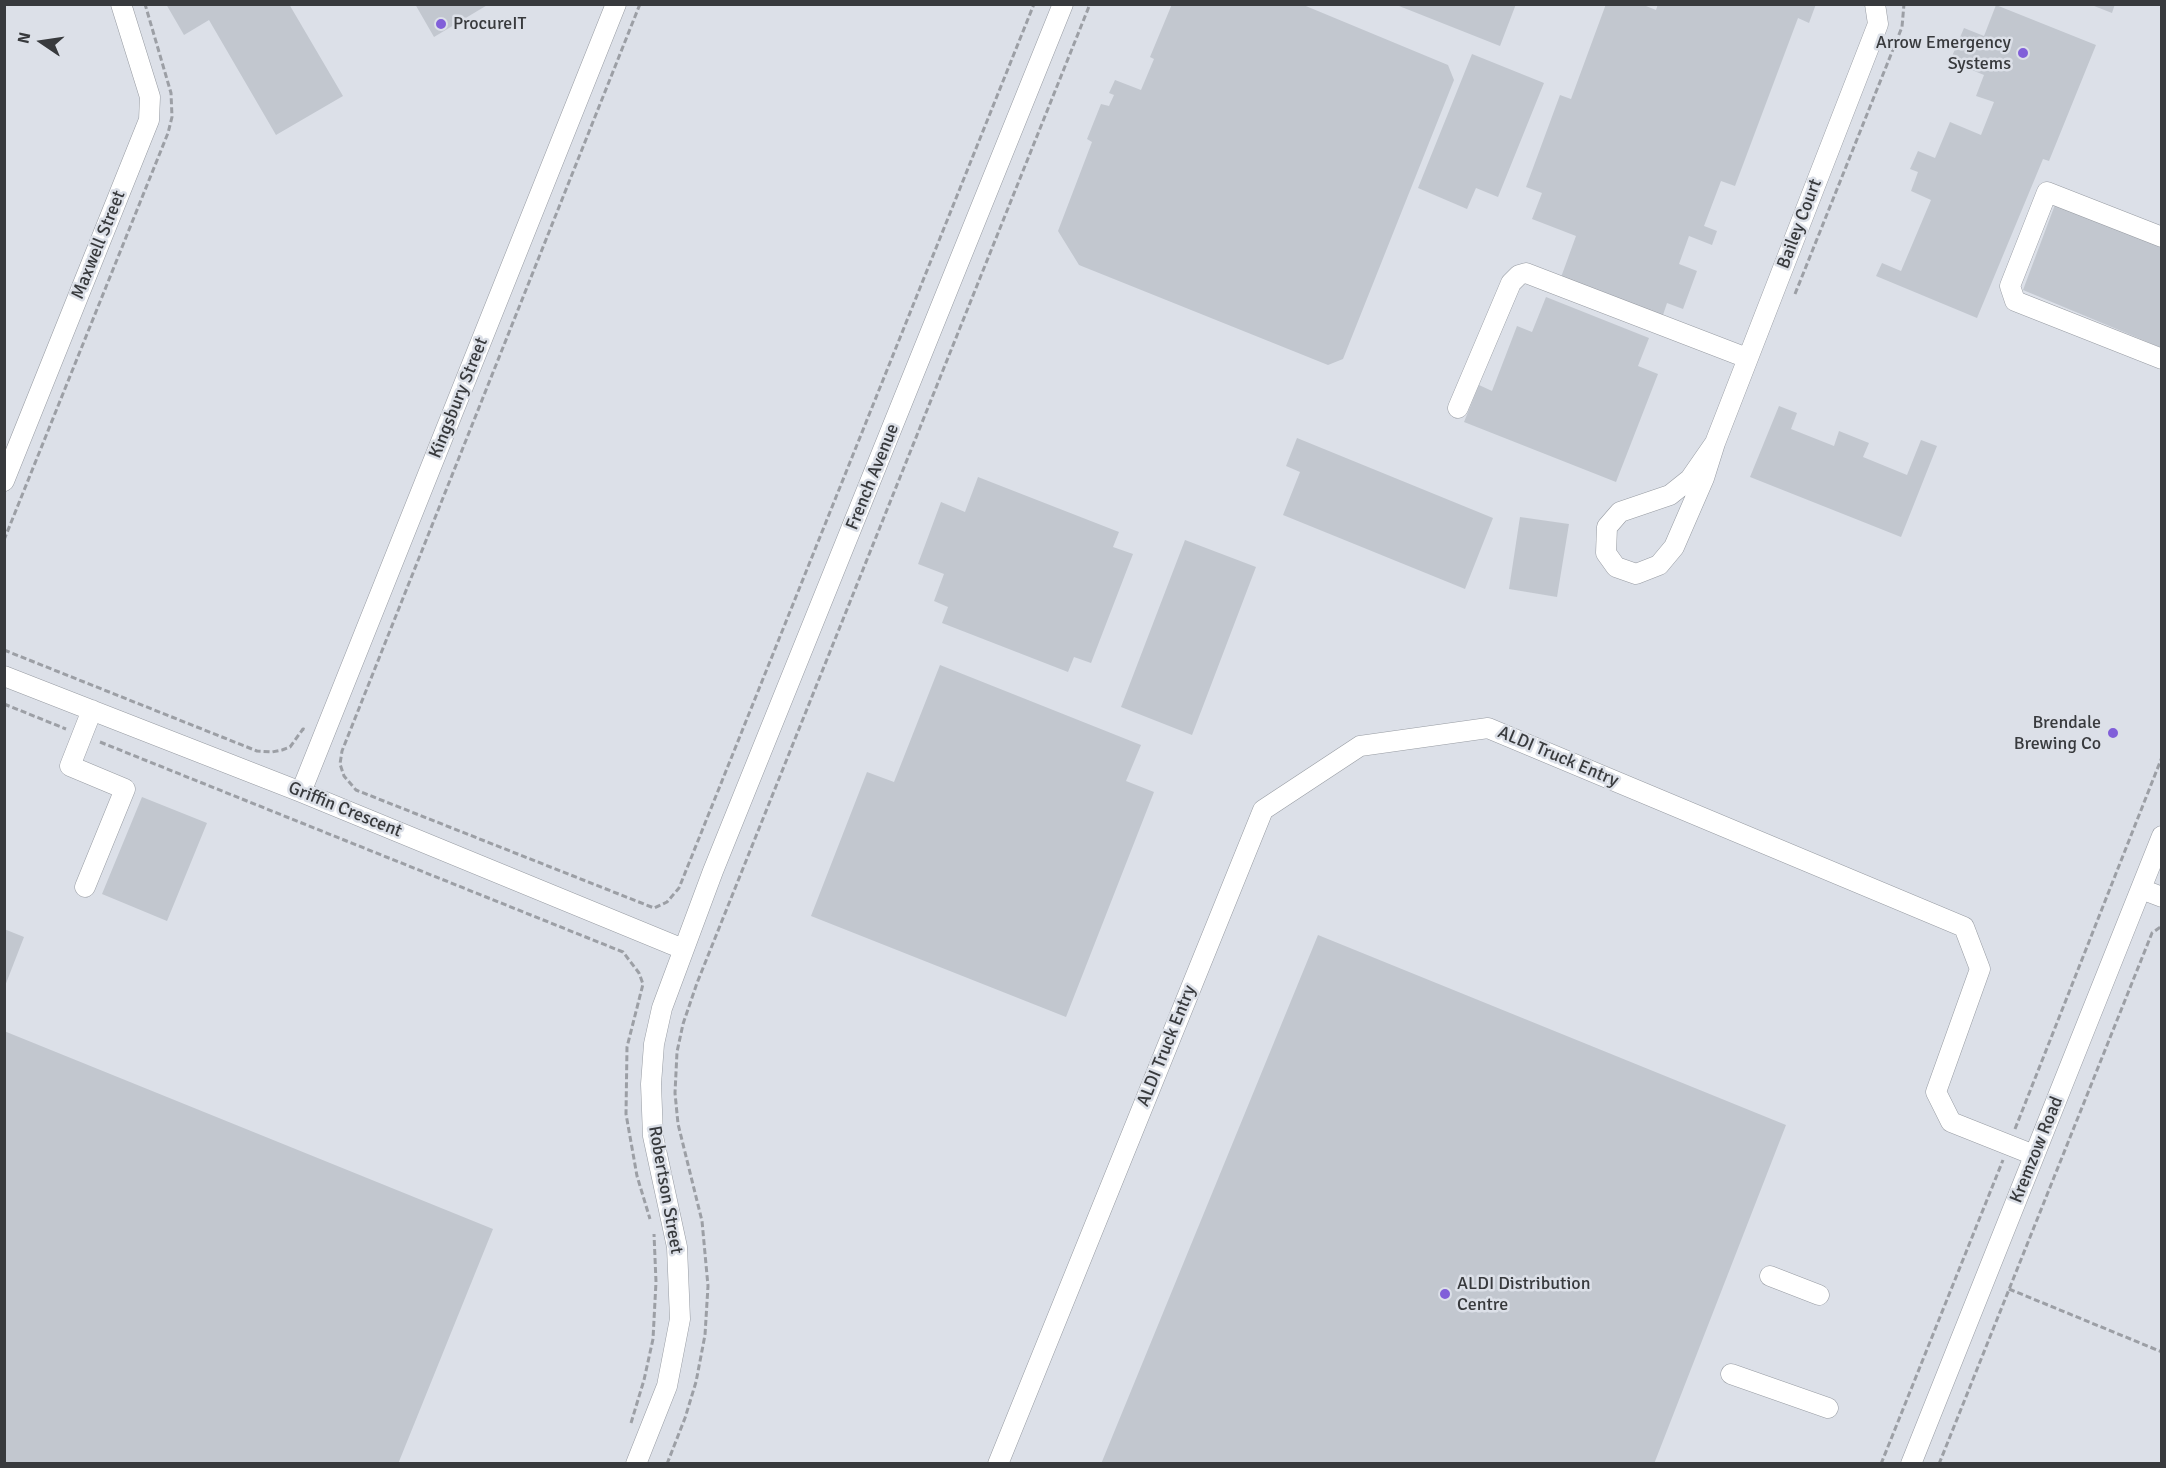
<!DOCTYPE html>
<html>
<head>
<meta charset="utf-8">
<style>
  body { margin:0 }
  #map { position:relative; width:2166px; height:1468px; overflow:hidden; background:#dce0e8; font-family:Signika,sans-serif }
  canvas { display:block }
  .frame { position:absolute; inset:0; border:6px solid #383a3d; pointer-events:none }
  .north { position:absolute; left:12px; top:12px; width:60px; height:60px; -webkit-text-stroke:4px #dce0e8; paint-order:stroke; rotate:283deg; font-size:16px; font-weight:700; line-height:24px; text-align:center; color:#383a3d }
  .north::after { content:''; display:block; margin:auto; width:21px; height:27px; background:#383a3d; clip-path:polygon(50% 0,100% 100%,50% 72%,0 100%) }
</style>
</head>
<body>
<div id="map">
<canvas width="2166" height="1468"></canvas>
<div class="frame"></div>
<div class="north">N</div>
</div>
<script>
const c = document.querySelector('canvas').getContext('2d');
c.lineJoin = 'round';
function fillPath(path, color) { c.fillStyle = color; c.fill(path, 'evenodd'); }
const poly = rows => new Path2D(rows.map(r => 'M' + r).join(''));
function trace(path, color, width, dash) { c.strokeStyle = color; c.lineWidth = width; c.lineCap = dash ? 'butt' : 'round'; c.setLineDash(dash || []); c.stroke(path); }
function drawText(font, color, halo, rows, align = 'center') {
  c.font = font + ' Signika,sans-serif'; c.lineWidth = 5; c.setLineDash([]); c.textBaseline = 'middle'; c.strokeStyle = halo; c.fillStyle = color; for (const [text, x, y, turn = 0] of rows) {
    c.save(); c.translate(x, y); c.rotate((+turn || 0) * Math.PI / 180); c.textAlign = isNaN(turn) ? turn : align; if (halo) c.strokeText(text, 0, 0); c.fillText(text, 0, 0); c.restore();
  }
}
const building = poly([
  [166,4,289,4,343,96,276,135,209,20,184,35],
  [415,4,489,4,434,37],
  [1172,4,1301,4,1448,65,1454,80,1343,359,1328,365,1079,265,1058,231,1092,142,1087,139,1101,104,1109,106,1114,95,1109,93,1115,80,1141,90,1154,59,1150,57],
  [1394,4,1516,4,1500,46],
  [1606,4,1641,4,1656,10,1658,4,1816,4,1809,23,1798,18,1735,186,1721,181,1704,226,1717,231,1712,245,1689,236,1679,264,1697,271,1683,309,1667,303,1662,318,1560,280,1576,236,1532,219,1542,193,1526,187,1560,95,1571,99],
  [2089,4,2115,4,2112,13],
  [1996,5,2096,45,2049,161,2043,159,1977,318,1876,276,1882,263,1901,271,1931,200,1911,191,1918,172,1910,169,1918,151,1935,158,1950,122,1981,135,1994,102,1976,96,1984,75,1950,61,1964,28,1984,36],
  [1472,54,1544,83,1498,197,1476,188,1467,209,1418,188],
  [2056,202,2162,245,2162,348,2023,290],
  [1546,297,1649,338,1638,366,1658,374,1616,482,1464,422,1479,385,1492,391,1517,326,1532,332],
  [1779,406,1797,413,1791,429,1834,446,1839,431,1869,443,1863,457,1907,475,1921,440,1937,446,1901,537,1750,477],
  [1297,438,1493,518,1465,589,1283,515,1300,472,1286,466],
  [978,477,1119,532,1113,547,1133,554,1091,663,1074,657,1068,672,942,623,948,607,934,601,944,574,918,564,941,502,965,512],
  [1520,517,1569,524,1557,597,1509,589],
  [1185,540,1256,567,1192,735,1121,707],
  [940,665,1141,745,1126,781,1154,792,1066,1017,811,916,867,772,894,782],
  [142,797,207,823,167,921,102,894],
  [4,929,24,937,5,986,4,986],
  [1318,935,1786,1125,1654,1464,1101,1464],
  [4,1031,493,1229,398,1464,4,1464]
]);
const path = poly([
  [640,4,342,751,340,764,344,776,356,790,654,908,667,902,679,888,1034,4],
  [1795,294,1902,27,1904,4],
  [4,540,168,133,172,117,171,93,145,4],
  [4,650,257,751,272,752,282,750,290,747,303,729,306,730],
  [4,704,66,729],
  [100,742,623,952,639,973,643,984,627,1047,626,1114,637,1176,650,1219],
  [2015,1129,2162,757],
  [2009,1289,2162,1352],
  [631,1423,644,1380,653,1339,656,1282,654,1234],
  [667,1464,685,1418,696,1382,705,1335,708,1286,702,1221,678,1124,675,1093,677,1052,683,1024,697,983,1090,4],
  [1881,1464,2003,1160],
  [1939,1464,2152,933,2162,926]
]);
const minor = poly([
  [2162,237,2047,192,2010,286,2015,301,2162,359],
  [1458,408,1511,283,1519,275,1526,273,1747,358],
  [1715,443,1690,479,1670,495,1620,512,1607,527,1606,553,1616,567,1636,574,1659,565,1674,547,1704,478,1715,443,1878,24,1875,4],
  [4,481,149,120,150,97,121,4],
  [4,676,301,792,683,949],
  [301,792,616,4],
  [85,887,125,789,70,766,92,710],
  [2141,889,2162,897],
  [1770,1276,1819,1295],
  [1731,1374,1828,1408],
  [636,1464,667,1386,680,1319,677,1247,653,1136,651,1084,654,1044,662,1008,713,871,1063,4],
  [998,1464,1263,810,1360,746,1488,728,1964,927,1980,969,1936,1092,1951,1122,2034,1155],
  [1911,1464,2162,836]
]);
const markers = [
  [441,24,6,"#815fd9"],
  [2023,53,6,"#815fd9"],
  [2113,733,6,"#815fd9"],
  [1445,1294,6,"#815fd9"]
];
const poiNames = [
  ["ProcureIT",453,24],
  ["Arrow Emergency",2011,43,"right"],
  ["Systems",2011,64,"right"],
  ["Brendale",2101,723,"right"],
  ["Brewing Co",2101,744,"right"],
  ["ALDI Distribution",1457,1284],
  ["Centre",1457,1305]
];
const streetNames = [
  ["Bailey Court",1800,224,-69],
  ["Maxwell Street",99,245,-68],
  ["Kingsbury Street",459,398,-68],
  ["French Avenue",873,477,-68],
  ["ALDI Truck Entry",1558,757,23],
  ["Griffin Crescent",345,810,22],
  ["ALDI Truck Entry",1167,1046,-68],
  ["Kremzow Road",2037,1150,-68],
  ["Robertson Street",665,1190,80]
];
fillPath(building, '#c2c7cf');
trace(minor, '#979ba2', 21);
trace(path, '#9c9fa5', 3, [6, 3]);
trace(minor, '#fff', 20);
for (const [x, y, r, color] of markers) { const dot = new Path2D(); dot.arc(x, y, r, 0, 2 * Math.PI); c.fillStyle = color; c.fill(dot); trace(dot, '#dce0e8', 2); }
drawText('18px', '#383a3d', '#dce0e8', poiNames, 'left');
drawText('18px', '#383a3d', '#dce0e8', streetNames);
</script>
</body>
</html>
